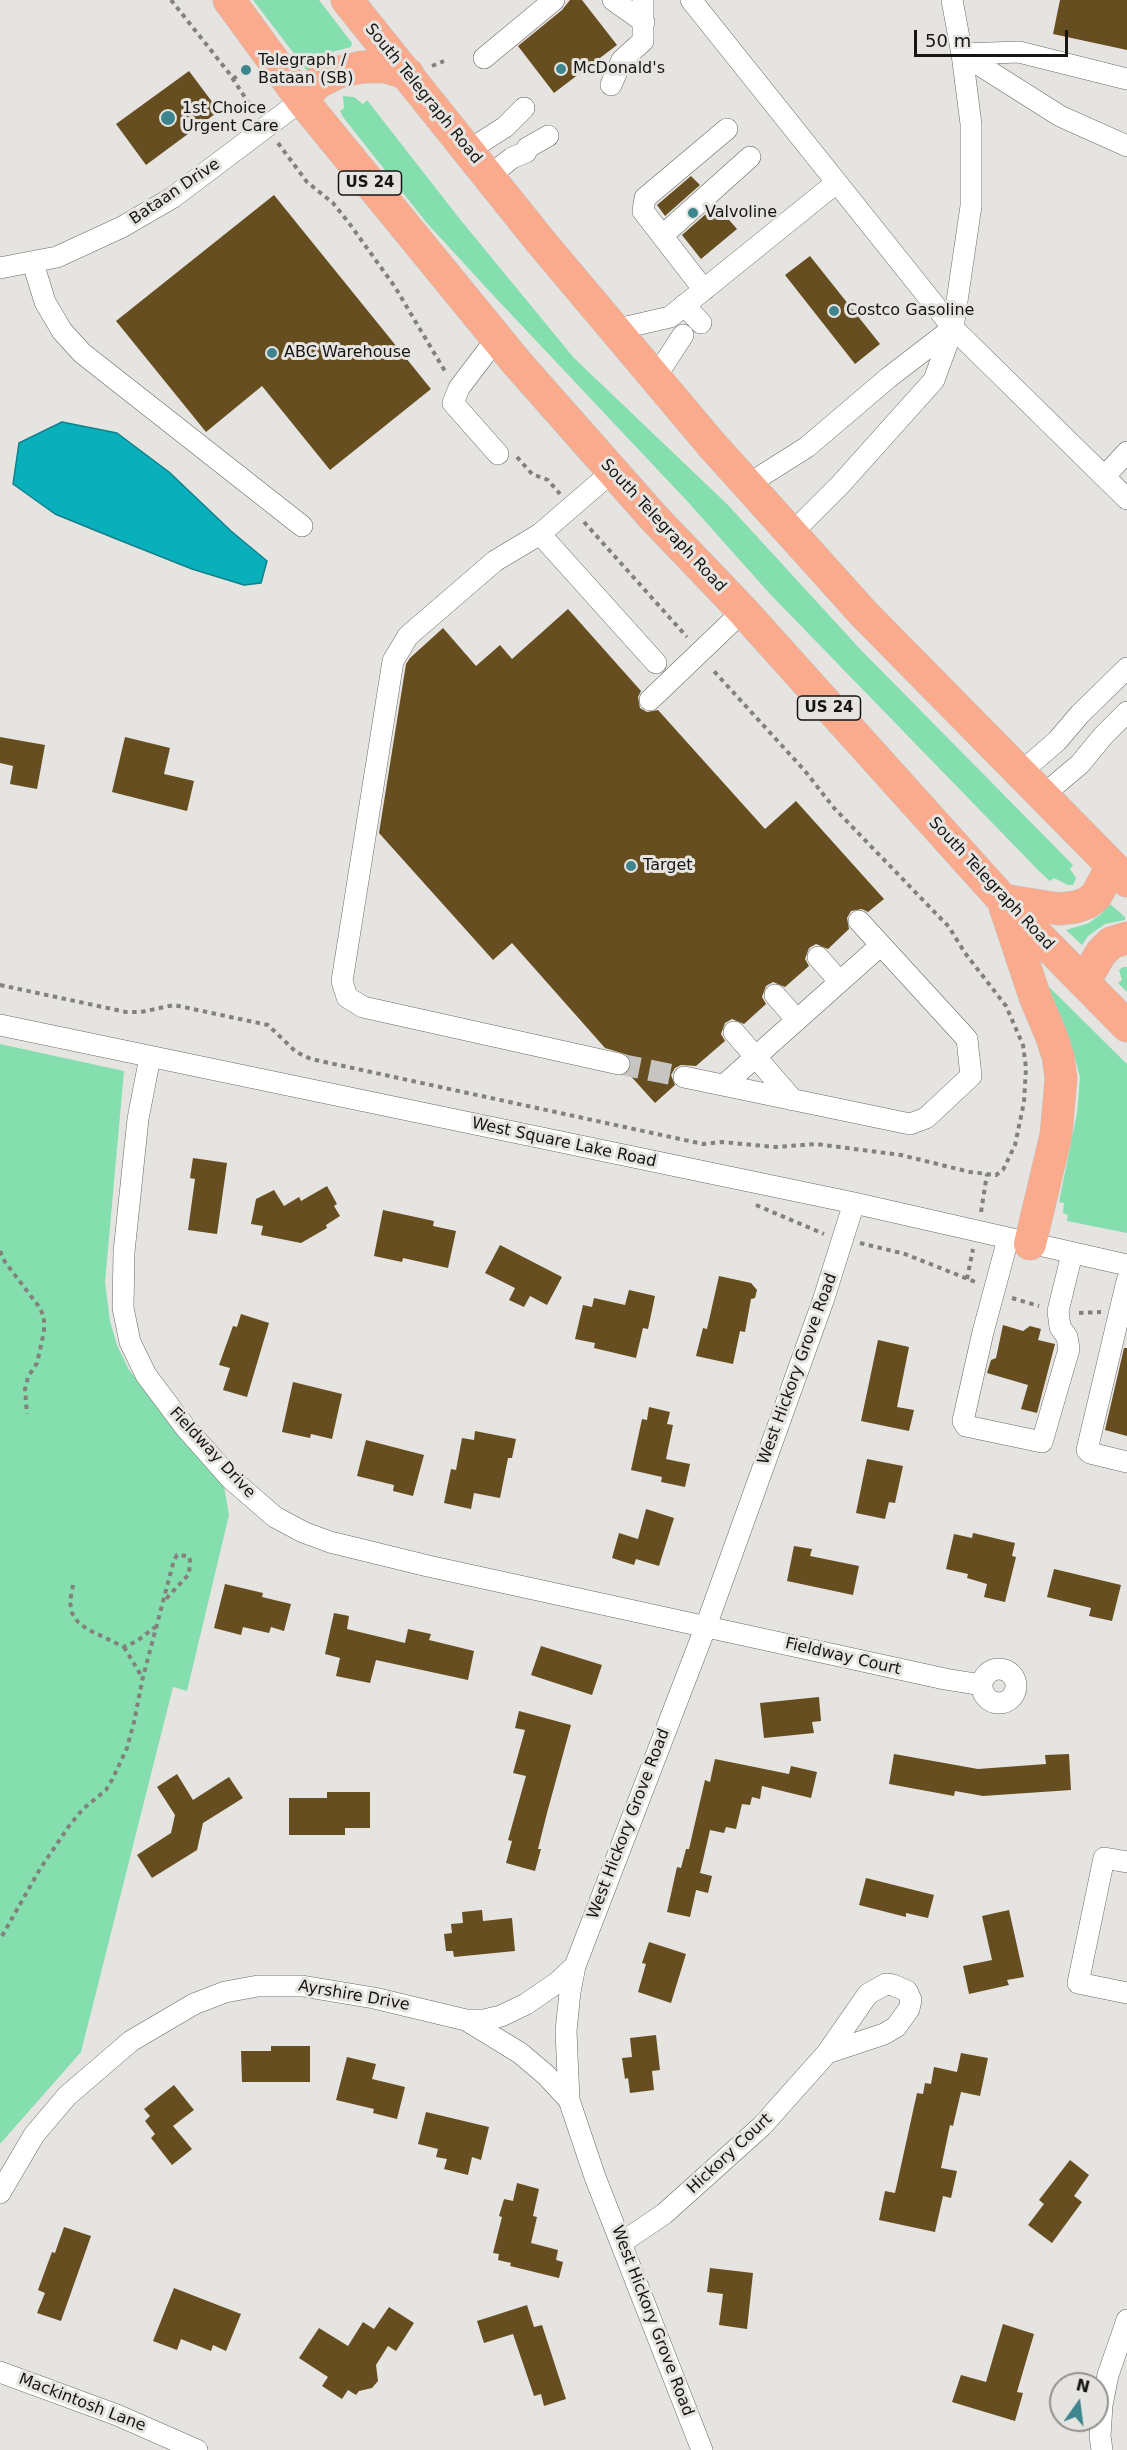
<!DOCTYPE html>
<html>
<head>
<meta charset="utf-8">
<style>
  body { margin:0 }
  #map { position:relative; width:1127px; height:2450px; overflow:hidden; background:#e6e4e0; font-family:"DejaVu Sans",sans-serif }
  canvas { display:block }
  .north { position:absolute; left:1049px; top:2372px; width:60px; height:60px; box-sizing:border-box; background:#e6e4e0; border:2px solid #93918e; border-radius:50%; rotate:14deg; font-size:16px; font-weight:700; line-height:24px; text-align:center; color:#161514 }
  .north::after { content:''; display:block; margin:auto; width:21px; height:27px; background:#3e858d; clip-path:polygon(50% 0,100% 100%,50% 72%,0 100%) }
  .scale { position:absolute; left:914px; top:30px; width:154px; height:27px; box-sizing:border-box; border:3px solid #161514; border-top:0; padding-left:8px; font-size:18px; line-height:21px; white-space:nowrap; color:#161514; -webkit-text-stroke:4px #e6e4e0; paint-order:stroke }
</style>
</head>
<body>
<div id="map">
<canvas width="1127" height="2450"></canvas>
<div class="north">N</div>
<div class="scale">50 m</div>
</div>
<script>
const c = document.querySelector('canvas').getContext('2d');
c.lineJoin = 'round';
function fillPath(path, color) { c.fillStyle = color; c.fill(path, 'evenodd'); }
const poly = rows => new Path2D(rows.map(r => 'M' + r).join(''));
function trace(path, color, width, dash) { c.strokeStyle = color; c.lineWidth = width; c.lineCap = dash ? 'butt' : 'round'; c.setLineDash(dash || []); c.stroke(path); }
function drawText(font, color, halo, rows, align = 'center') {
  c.font = font + ' "DejaVu Sans",sans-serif'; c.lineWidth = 6; c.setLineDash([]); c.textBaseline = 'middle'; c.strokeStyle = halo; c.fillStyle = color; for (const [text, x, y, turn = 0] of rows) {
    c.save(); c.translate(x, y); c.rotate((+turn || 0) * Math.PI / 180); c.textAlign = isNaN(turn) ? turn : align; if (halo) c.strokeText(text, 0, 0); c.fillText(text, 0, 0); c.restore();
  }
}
const green = poly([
  [253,0,319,0,352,43,351,47,332,52,308,72],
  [343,96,354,97,363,104,367,100,459,218,574,358,728,505,861,650,1073,865,1070,869,1076,878,1073,885,1068,885,1054,878,1050,881,1039,871,770,594,688,502,492,294,426,222,343,117,340,111,344,108],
  [1109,903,1125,917,1125,920,1105,924,1088,936,1082,945,1066,930,1089,923,1102,913],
  [1123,967,1127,967,1127,992,1118,983,1122,980,1119,970],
  [1038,976,1127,1064,1127,1233,1067,1221,1068,1215,1063,1213,1064,1203,1059,1202,1077,1113,1080,1077,1071,1044],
  [0,1044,124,1071,105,1282,110,1321,117,1345,129,1370,224,1486,229,1515,187,1691,173,1687,81,2052,0,2144]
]);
const water = poly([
  [62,422,117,433,169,472,231,531,267,561,261,583,244,585,192,569,114,538,55,514,13,484,19,443,62,422]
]);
const building = poly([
  [570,0,582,0,617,45,554,93,518,46,562,10],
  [1060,0,1127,0,1127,50,1053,34],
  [189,71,219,111,146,165,116,124],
  [691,176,700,185,665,216,657,205],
  [274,195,431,389,330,470,262,386,206,432,116,321],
  [716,205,737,229,701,259,682,235],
  [810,256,880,344,855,364,785,275],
  [568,609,641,691,638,697,640,708,647,712,658,710,765,829,796,801,884,899,868,912,862,909,851,911,847,918,849,929,828,949,816,944,809,948,805,959,809,966,785,987,773,982,766,986,762,997,766,1004,744,1024,732,1019,725,1023,721,1034,725,1041,696,1066,681,1065,675,1068,671,1075,675,1085,655,1103,628,1073,632,1066,628,1055,605,1048,512,943,493,960,379,833,406,664,410,658,443,628,476,666,500,645,512,659],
  [0,737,45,745,37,789,10,784,13,766,0,763],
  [125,737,170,748,164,774,194,781,187,811,112,792],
  [193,1158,227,1163,217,1234,188,1230,195,1179,190,1178],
  [327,1186,337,1204,334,1206,340,1216,326,1225,327,1228,301,1243,261,1235,263,1226,251,1224,256,1199,274,1190,284,1206,299,1197,301,1201],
  [383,1210,434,1221,433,1226,456,1231,448,1268,403,1258,402,1262,374,1256],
  [500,1245,562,1277,547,1305,530,1296,524,1307,509,1300,515,1288,485,1273],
  [719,1276,751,1283,757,1290,755,1298,751,1299,745,1332,740,1331,733,1364,696,1356,703,1328,707,1329],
  [629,1290,655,1296,648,1329,643,1328,636,1358,594,1348,595,1343,575,1339,583,1305,592,1307,594,1298,625,1305],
  [241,1314,269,1323,247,1397,223,1390,230,1368,219,1365,233,1326,237,1327],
  [1003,1325,1023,1331,1030,1326,1041,1329,1038,1340,1055,1344,1037,1413,1021,1409,1028,1385,987,1373,991,1360,996,1358],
  [878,1340,909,1347,897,1407,914,1410,909,1431,861,1421],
  [1124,1348,1127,1348,1127,1436,1105,1430],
  [293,1382,342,1394,332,1439,311,1434,310,1438,282,1432],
  [649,1407,670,1412,667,1424,673,1425,666,1459,690,1464,685,1487,661,1482,662,1477,631,1470,642,1419,647,1420],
  [475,1431,516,1439,512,1458,508,1458,500,1498,474,1493,471,1509,444,1503,451,1469,456,1470,462,1438,474,1440],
  [366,1440,424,1455,413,1496,393,1491,394,1485,357,1476],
  [867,1459,903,1466,895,1503,889,1502,885,1519,856,1513],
  [646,1509,674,1518,659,1566,636,1559,634,1565,612,1558,619,1533,638,1539],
  [973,1533,1015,1543,1012,1556,1016,1557,1005,1602,984,1597,987,1584,967,1578,968,1574,946,1569,954,1534,972,1538],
  [794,1546,812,1549,810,1556,859,1566,853,1595,787,1581],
  [1054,1569,1121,1585,1112,1621,1089,1616,1091,1608,1047,1597],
  [225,1584,263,1593,262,1597,291,1604,284,1631,271,1627,269,1633,243,1627,241,1635,214,1628],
  [334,1613,349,1616,347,1629,405,1643,408,1629,431,1634,429,1640,474,1651,468,1680,376,1660,370,1683,336,1676,340,1658,325,1654],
  [541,1646,602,1665,592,1695,531,1675],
  [819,1697,821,1721,812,1722,814,1733,764,1738,760,1703],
  [519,1711,571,1725,547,1813,538,1849,541,1849,535,1871,506,1863,512,1841,508,1840,526,1776,513,1773,525,1730,515,1728],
  [894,1754,978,1769,1046,1764,1045,1755,1069,1754,1071,1790,983,1796,955,1791,954,1796,889,1784],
  [715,1759,789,1774,791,1766,817,1772,811,1798,762,1786,760,1799,752,1797,750,1805,742,1804,736,1829,726,1827,724,1833,710,1830,700,1873,712,1876,708,1893,696,1890,690,1917,667,1912,677,1867,681,1868,686,1849,689,1849,705,1780,710,1782],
  [177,1774,193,1800,229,1777,243,1798,203,1823,197,1850,152,1878,137,1855,171,1833,175,1815,157,1787],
  [327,1792,370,1792,370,1828,345,1828,345,1835,289,1835,289,1798,327,1798],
  [866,1878,934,1895,928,1918,906,1913,906,1917,859,1905],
  [482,1910,483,1921,512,1918,515,1951,454,1957,453,1951,446,1951,444,1934,452,1933,451,1924,463,1923,462,1912],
  [1009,1910,1024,1977,1007,1980,1009,1985,969,1994,963,1966,992,1960,982,1916],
  [649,1942,686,1954,671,2003,638,1992,646,1964,642,1963],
  [656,2035,660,2070,652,2071,654,2090,630,2093,628,2078,625,2079,622,2058,632,2057,630,2038],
  [271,2046,310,2046,310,2082,242,2082,241,2051,271,2051],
  [961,2053,988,2058,980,2096,961,2092,953,2126,950,2125,941,2168,957,2171,951,2198,943,2196,935,2232,879,2220,885,2191,895,2193,917,2093,923,2094,925,2083,931,2084,934,2067,957,2072],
  [347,2057,376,2064,372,2079,405,2087,397,2119,373,2113,374,2109,336,2100],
  [174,2085,194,2110,173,2126,192,2149,172,2165,151,2138,155,2134,145,2121,150,2116,144,2109],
  [426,2112,489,2127,481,2160,472,2157,468,2175,444,2169,447,2159,436,2157,438,2149,418,2144],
  [1070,2160,1089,2175,1074,2196,1082,2202,1052,2243,1028,2225,1044,2204,1039,2200],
  [517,2183,539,2189,533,2216,537,2217,531,2243,558,2250,556,2260,563,2262,559,2278,510,2266,511,2263,498,2260,499,2254,493,2253,502,2217,499,2216,504,2199,513,2201],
  [64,2227,91,2236,61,2321,37,2313,45,2293,38,2290,52,2252,55,2253],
  [710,2268,753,2273,747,2329,719,2325,723,2294,707,2292],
  [174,2288,241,2314,226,2351,213,2345,211,2351,181,2339,177,2350,153,2341],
  [527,2305,534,2327,542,2325,566,2399,544,2406,541,2394,534,2396,513,2334,484,2343,477,2321],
  [389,2307,414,2323,396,2351,388,2346,376,2365,378,2381,372,2388,359,2391,356,2395,348,2390,342,2399,322,2386,328,2377,299,2358,319,2328,348,2346,363,2322,374,2329],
  [1003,2324,1034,2334,1017,2392,1023,2393,1015,2421,952,2402,961,2375,986,2382]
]);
const minorTunnel = poly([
  [619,1064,684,1077]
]);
const path = poly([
  [171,0,229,73,254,111],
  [432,66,444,61],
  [233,79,246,70],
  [278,143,307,182,333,203,349,223,395,287,446,373],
  [517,457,532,474,548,480,560,494],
  [584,522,687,637],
  [0,985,126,1012,141,1012,174,1005,268,1025,296,1052,311,1059,703,1144,722,1142,775,1147,816,1144,901,1155,970,1172,996,1175,1003,1170,1015,1145,1024,1102,1026,1068,1023,1045,1006,1006,965,953,949,927,834,808,805,771,712,669],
  [756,1205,824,1234],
  [981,1212,987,1174],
  [860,1243,905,1254,978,1283],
  [0,1251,5,1262,40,1308,44,1318,44,1332,37,1363,28,1377,25,1389,27,1414],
  [967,1279,973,1249],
  [1012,1298,1039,1306],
  [1079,1313,1101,1312],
  [73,1585,70,1602,72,1613,78,1622,87,1629,124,1647,137,1641,155,1627],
  [124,1647,142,1677],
  [2,1936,40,1869,69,1826,83,1809,106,1790,113,1778,127,1748,134,1722,143,1677,174,1560,177,1555,188,1556,190,1560,189,1574,165,1600]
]);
const minor = poly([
  [613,0,644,22],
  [691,0,953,328,1127,499],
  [952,0,962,54,971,124,971,206,953,328],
  [962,54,1060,116,1127,146],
  [962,54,1019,52,1127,79],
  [484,58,554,0],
  [611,85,622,60,643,41,643,0],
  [469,150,505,127,524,108],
  [489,176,512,158,526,152,527,148,548,136],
  [662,236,750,157],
  [33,263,45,302,62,331,82,353,302,526],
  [0,268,57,257,122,227,172,198,302,100],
  [704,290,643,211,645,198,727,129],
  [684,305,701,323],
  [614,330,670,317,836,183],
  [497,338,459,388,453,403,498,454],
  [655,378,683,335],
  [613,471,540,534,495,561,408,636,393,661,342,981,347,997,363,1007,619,1064],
  [1105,476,1127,452],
  [747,485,807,447,888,378,953,328,934,380,840,485,791,534],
  [540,534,656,663],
  [650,700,743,611],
  [1020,773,1057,741,1080,714,1127,668],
  [1042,796,1080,764,1103,736,1127,712],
  [818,957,839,981],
  [775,995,796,1019],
  [0,1025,854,1203,1127,1265],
  [734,1032,793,1100],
  [150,1057,138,1119,124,1252,123,1308,130,1342,146,1375,185,1427,231,1479,275,1517,303,1532,330,1542,428,1566,945,1679,982,1685],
  [684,1077,910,1124,926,1118,971,1076,967,1039,859,921],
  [724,1085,881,945],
  [1008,1239,983,1332,963,1421,966,1426,1042,1442,1069,1349,1067,1337,1060,1327,1058,1311,1072,1254],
  [1127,1281,1087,1450,1090,1453,1127,1462],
  '982 1686a17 17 0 1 1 34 0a17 17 0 1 1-34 0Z',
  [1127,1862,1104,1858,1078,1983,1127,1993],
  [466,2020,520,2053,546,2075,569,2100],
  [0,2193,34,2135,67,2096,131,2041,194,2004,225,1992,258,1986,302,1986,374,1998,466,2020,484,2020,501,2016,526,2004,558,1982,575,1966],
  [621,2243,664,2214,762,2126,827,2053,868,1994,886,1984,893,1985,907,1991,911,2000,909,2009,896,2027,884,2034,827,2053],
  [0,2372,117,2415,197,2450],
  [702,2450,595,2177,569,2100,566,2031,570,1992,575,1966,706,1626,823,1301,854,1203],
  [1102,2450,1100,2436,1102,2405,1108,2375,1127,2320]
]);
const highway = poly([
  [229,0,302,100,517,363,654,518,743,611,1003,900,1127,1026],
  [347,0,541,242,711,444,864,614,1127,881],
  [302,100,317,83,339,72,362,67,386,67,408,74],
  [1003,900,1059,909,1076,907,1087,903,1096,896,1112,866],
  [1005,907,1035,997,1051,1035,1058,1056,1061,1078,1056,1135,1030,1244],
  [1084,982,1101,953,1111,943,1127,938]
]);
const markers = [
  [561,69,6,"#3e858d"],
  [246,70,6,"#3e858d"],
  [168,118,8,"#3e858d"],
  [693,213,6,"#3e858d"],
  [834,311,6,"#3e858d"],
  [272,353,6,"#3e858d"],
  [631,866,6,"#3e858d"]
];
const shields = [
  [370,183,63],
  [829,708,63]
];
const shieldNames = [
  ["US 24",370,183],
  ["US 24",829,708]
];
const poiNames = [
  ["Telegraph /",258,61],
  ["Bataan (SB)",258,79],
  ["McDonald's",573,69],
  ["1st Choice",182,109],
  ["Urgent Care",182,127],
  ["Valvoline",705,213],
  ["Costco Gasoline",846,311],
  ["ABC Warehouse",284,353],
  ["Target",643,866]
];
const streetNames = [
  ["South Telegraph Road",423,94,51],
  ["Bataan Drive",175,192,-34],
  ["South Telegraph Road",663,526,47],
  ["South Telegraph Road",991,884,47],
  ["West Square Lake Road",564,1143,12],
  ["West Hickory Grove Road",798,1369,-70],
  ["Fieldway Drive",212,1453,47],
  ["Fieldway Court",843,1657,13],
  ["West Hickory Grove Road",629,1824,-69],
  ["Ayrshire Drive",354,1996,10],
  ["Hickory Court",730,2154,-43],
  ["West Hickory Grove Road",652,2321,69],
  ["Mackintosh Lane",82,2403,21]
];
fillPath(green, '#85deae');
fillPath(water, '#0aafbc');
trace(water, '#0e818a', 1.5);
fillPath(building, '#664e21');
trace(minorTunnel, '#c7c5c1', 21, [21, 10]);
trace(minor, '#6a6864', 22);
trace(highway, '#c2c2c2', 33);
trace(path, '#82817e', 4, [4.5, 4.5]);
trace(minor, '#fff', 21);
trace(highway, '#faab8d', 32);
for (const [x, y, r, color] of markers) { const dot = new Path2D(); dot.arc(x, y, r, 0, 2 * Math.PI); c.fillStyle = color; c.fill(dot); trace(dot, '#e6e4e0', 2); }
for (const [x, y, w] of shields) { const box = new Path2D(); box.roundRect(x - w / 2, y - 12, w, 24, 4.5); c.fillStyle = '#e6e4e0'; c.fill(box); trace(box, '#161514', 1.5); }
drawText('bold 15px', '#161514', null, shieldNames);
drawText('16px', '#161514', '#e6e4e0', poiNames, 'left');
drawText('16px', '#161514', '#e6e4e0', streetNames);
</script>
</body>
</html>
